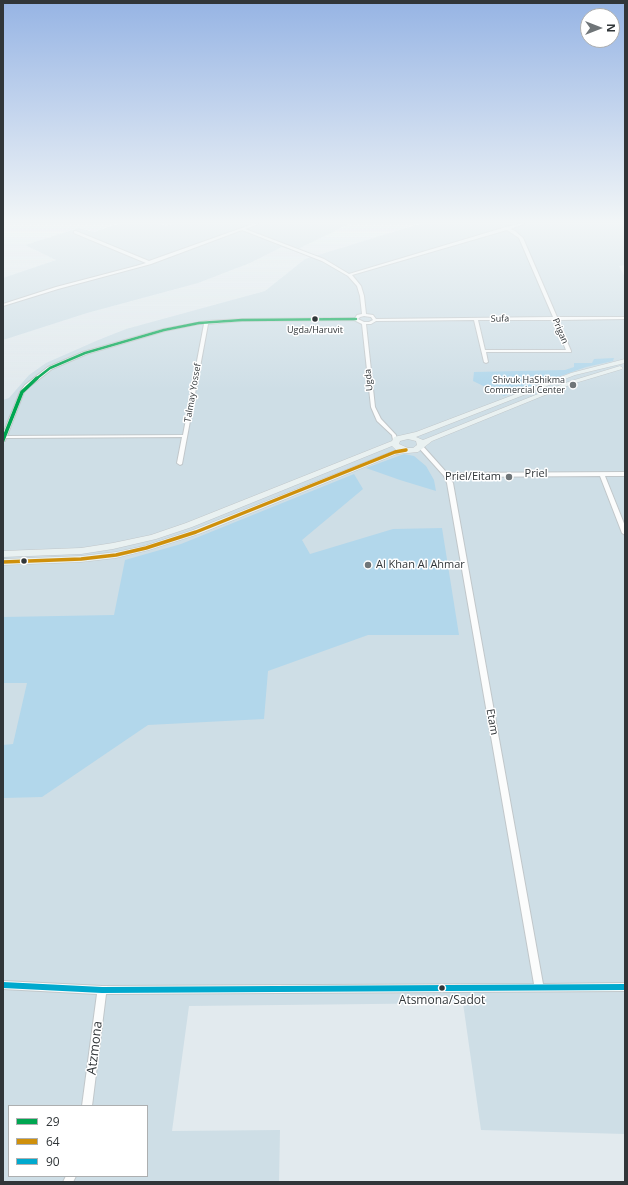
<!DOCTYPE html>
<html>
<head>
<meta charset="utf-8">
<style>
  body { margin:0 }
  #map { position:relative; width:628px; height:1185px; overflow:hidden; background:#e2eaee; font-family:"Open Sans",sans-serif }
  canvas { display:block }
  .frame { position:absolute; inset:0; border:4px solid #313639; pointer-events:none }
  .legend { position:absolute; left:8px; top:1105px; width:140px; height:72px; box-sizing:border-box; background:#fff; border:1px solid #adafb0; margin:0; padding:5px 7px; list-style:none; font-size:12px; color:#313639 }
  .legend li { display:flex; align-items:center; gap:8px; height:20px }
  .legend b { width:20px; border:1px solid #adafb0 }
  .north { position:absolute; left:580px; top:8px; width:40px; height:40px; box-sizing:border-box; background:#fff; border:1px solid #adafb0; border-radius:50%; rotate:90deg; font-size:11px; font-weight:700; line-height:16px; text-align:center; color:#313639 }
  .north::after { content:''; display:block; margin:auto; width:14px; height:18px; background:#6f7578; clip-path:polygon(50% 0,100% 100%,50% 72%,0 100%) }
</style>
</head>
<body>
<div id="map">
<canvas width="628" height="1185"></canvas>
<div class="frame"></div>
<ul class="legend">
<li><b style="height:5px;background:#00a651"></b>29</li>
<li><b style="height:5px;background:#cf900b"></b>64</li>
<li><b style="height:5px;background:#00a9ce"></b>90</li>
</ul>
<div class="north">N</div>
</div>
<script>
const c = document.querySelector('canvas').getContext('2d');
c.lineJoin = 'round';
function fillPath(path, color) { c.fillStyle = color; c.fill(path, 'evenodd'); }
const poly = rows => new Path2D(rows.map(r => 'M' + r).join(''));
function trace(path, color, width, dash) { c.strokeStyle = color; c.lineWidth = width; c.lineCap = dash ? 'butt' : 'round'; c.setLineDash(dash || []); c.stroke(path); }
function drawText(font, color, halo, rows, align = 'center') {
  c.font = font + ' "Open Sans",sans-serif'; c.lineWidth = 3; c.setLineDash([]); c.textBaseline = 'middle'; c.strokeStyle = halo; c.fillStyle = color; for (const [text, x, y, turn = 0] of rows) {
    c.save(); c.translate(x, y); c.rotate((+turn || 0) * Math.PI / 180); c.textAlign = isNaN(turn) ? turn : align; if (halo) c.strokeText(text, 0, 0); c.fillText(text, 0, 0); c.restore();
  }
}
const built = poly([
  [117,224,162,224,166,226,171,224,349,224,294,251,282,247,250,263,198,283,87,313,3,340,3,278,56,260,25,245,79,228,94,232],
  [419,224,625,224,625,265,619,266,625,277,625,1134,481,1130,463,1003,189,1006,172,1131,280,1130,279,1182,3,1182,3,400,9,398,29,375,46,363,96,341,126,329,265,291,305,259],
  [9,1106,147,1106,147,1176,9,1176]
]);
const green = poly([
  [614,358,613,361,586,367,504,396,473,381,474,372,565,370,574,367,574,363,592,363,594,359],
  [404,454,414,456,426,466,434,480,436,491,400,480,366,468],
  [354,474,363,489,302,540,310,554,393,529,442,528,459,635,368,635,268,671,264,719,148,725,42,797,3,798,3,745,13,744,27,683,3,683,3,617,114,615,125,560,181,544]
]);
const street = poly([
  [253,224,258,224,245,229,324,259,349,274,506,227,518,224,524,224,510,229,515,231,523,238,557,317,625,317,625,319,558,320,571,351,571,352,486,352,488,362,486,363,484,362,474,320,376,321,371,324,366,324,375,407,381,419,396,435,397,440,395,441,393,440,392,435,377,421,371,407,362,324,354,320,242,321,208,324,182,464,180,465,177,463,182,437,6,438,5,441,3,441,3,434,20,392,25,385,48,367,83,352,163,329,206,321,242,319,355,318,357,315,362,314,360,296,357,286,348,276,322,261,242,230,151,264,58,289,3,306,3,304,56,287,136,266,146,263,74,233,74,231,76,231,149,261,253,224],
  [507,230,519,238,553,317,376,319,373,315,366,314,364,296,361,286,352,275,507,230],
  [364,316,371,317,373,320,369,322,364,322,358,319,360,317,364,316],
  [478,320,554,320,566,350,485,350,478,320],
  [199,324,204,324,183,435,7,436,24,392,29,387,52,369,87,354,165,331,199,324],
  [420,444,422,445,447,473,625,472,625,476,605,476,625,526,625,535,622,533,600,476,449,477,453,483,543,984,625,983,625,991,106,994,92,1106,82,1106,97,994,3,989,3,981,102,986,534,984,447,483,444,476,418,447,418,445,420,444],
  [66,1176,76,1176,73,1182,63,1182,66,1176]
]);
const secondary = poly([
  [625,359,625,363,575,375,416,437,423,440,568,382,620,366,623,368,622,369,572,384,432,441,418,452,397,454,199,534,149,550,116,558,81,562,3,565,3,559,81,556,116,552,144,546,193,530,396,450,392,446,192,527,156,539,113,549,81,554,3,557,3,551,81,548,113,543,151,535,186,523,392,441,394,437,416,432,571,373,625,359],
  [408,439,416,441,417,445,413,448,408,448,399,444,400,441,408,439]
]);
const bus1Far1 = poly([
  [36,379,50,368,85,353,164,330,199,323,242,320,356,319]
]);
const bus1 = poly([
  [3,440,22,392,37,378]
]);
const bus2 = poly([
  [3,562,81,559,116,555,146,548,196,532,395,452,406,450]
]);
const bus3 = poly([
  [3,985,102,990,625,987]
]);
const markers = [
  [315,319,3.5,"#313639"],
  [573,385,4,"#6f7578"],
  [509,477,4,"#6f7578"],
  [24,561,3.5,"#313639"],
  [368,565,4,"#6f7578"],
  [442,988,3.5,"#313639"]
];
const farStreetnames = [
  ["Sufa",500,319,-1],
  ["Prigan",560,331,67],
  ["Ugda",369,380,-95],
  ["Talmay Yossef",193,393,-80]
];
const farBusnames = [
  ["Ugda/Haruvit",315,330]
];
const farPoinames = [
  ["Shivuk HaShikma",565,380],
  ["Commercial Center",565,390]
];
const streetNames = [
  ["Priel",536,474],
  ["Etam",492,722,80]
];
const poiNames = [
  ["Priel/Eitam",501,477],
  ["Al Khan Al Ahmar",376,565,"left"]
];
const nearBusnames = [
  ["Atsmona/Sadot",442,1001]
];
const nearStreetnames = [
  ["Atzmona",95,1048,-83]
];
fillPath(built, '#cedee6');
fillPath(green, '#b2d7eb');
trace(street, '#c1c7ca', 2);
trace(secondary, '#c1c7ca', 1);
fillPath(street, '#fbfcfc');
fillPath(secondary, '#e9f1f1');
trace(bus1Far1, '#00a651', 2.5);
trace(bus1, '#00a651', 3.5);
trace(bus2, '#cf900b', 3.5);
trace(bus3, '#00a9ce', 6);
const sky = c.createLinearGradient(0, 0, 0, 390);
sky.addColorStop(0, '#96b4e4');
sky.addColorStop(0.57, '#f2f6f7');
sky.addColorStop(1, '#f2f6f700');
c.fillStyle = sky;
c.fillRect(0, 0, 628, 390);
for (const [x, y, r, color] of markers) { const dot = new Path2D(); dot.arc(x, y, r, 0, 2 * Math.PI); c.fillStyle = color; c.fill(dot); trace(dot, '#fff', 1.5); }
drawText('9px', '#313639', '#fff', farStreetnames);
drawText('9px', '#313639', '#fff', farBusnames);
drawText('9px', '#313639', '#fff', farPoinames, 'right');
drawText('11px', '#313639', '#fff', streetNames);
drawText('11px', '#313639', '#fff', poiNames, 'right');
drawText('12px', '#313639', '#fff', nearBusnames);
drawText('13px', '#313639', '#fff', nearStreetnames);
</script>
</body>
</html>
